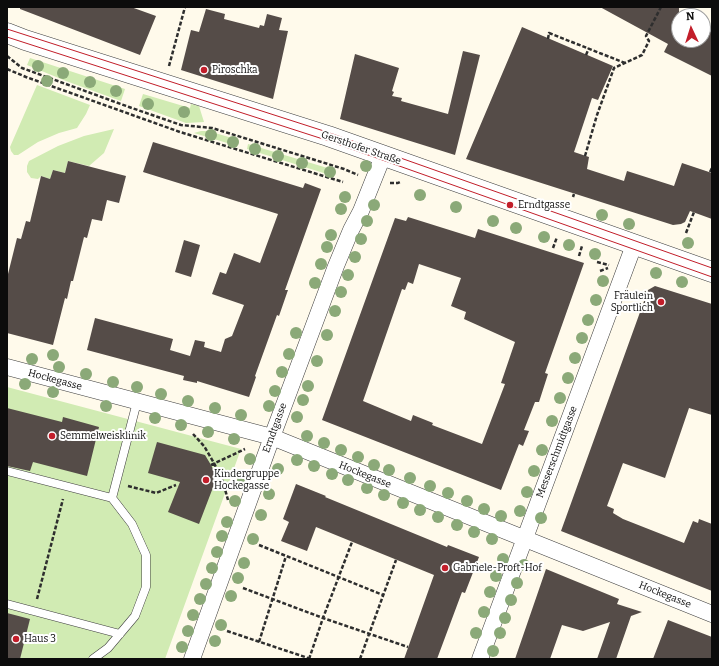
<!DOCTYPE html>
<html>
<head>
<meta charset="utf-8">
<style>
  body { margin:0 }
  #map { position:relative; width:719px; height:666px; overflow:hidden; background:#fffaeb; font-family:Bitter,serif }
  canvas { display:block }
  .frame { position:absolute; inset:0; border:8px solid #0c0c0c; pointer-events:none }
  .north { position:absolute; left:671px; top:8px; width:40px; height:40px; box-sizing:border-box; background:#fff; border:1px solid #9e9e9e; border-radius:50%; rotate:356deg; font-size:11px; font-weight:700; line-height:16px; text-align:center; color:#0c0c0c }
  .north::after { content:''; display:block; margin:auto; width:14px; height:18px; background:#c21e2a; clip-path:polygon(50% 0,100% 100%,50% 72%,0 100%) }
</style>
</head>
<body>
<div id="map">
<canvas width="719" height="666"></canvas>
<div class="frame"></div>
<div class="north">N</div>
</div>
<script>
const c = document.querySelector('canvas').getContext('2d');
c.lineJoin = 'round';
function fillPath(path, color) { c.fillStyle = color; c.fill(path, 'evenodd'); }
const poly = rows => new Path2D(rows.map(r => 'M' + r).join(''));
function trace(path, color, width, dash) { c.strokeStyle = color; c.lineWidth = width; c.lineCap = dash ? 'butt' : 'round'; c.setLineDash(dash || []); c.stroke(path); }
function drawText(font, color, halo, rows, align = 'center') {
  c.font = font + ' Bitter,serif'; c.lineWidth = 4; c.setLineDash([]); c.textBaseline = 'middle'; c.strokeStyle = halo; c.fillStyle = color; for (const [text, x, y, turn = 0] of rows) {
    c.save(); c.translate(x, y); c.rotate((+turn || 0) * Math.PI / 180); c.textAlign = isNaN(turn) ? turn : align; if (halo) c.strokeText(text, 0, 0); c.fillText(text, 0, 0); c.restore();
  }
}
const green = poly([
  [30,58,125,89,121,101,66,81,27,65],
  [37,85,90,105,86,114,77,128,59,133,38,142,18,155,14,155,11,151,10,147],
  [143,94,190,108,191,104,199,106,204,122,186,123,139,106],
  [114,129,104,153,89,166,68,161,65,173,53,170,50,179,41,176,38,179,31,178,27,172,27,166,29,161,58,146,84,136],
  [201,131,208,131,239,140,237,146,194,133],
  [248,144,334,170,333,174,330,175,247,149],
  [7,387,241,449,165,659,7,659]
]);
const building = poly([
  [20,7,131,7,156,16,140,55,20,9],
  [600,7,679,7,679,40,703,40,703,28,712,32,712,76,664,52,668,44],
  [206,9,225,14,224,19,259,28,260,25,264,26,267,14,282,18,279,30,288,31,273,99,181,70,191,30,199,32],
  [522,27,613,66,598,100,592,98,574,152,589,157,587,169,624,181,627,171,674,186,682,163,712,173,712,219,690,211,685,222,681,224,673,225,466,159],
  [463,51,480,55,455,155,340,119,355,54,399,68,392,91,394,92,392,96,402,98,401,101,448,114],
  [153,142,303,188,305,183,321,189,285,290,288,290,279,316,277,315,255,376,256,377,249,397,197,381,197,383,183,380,184,376,87,350,95,318,173,339,170,350,190,356,195,340,205,342,204,347,221,352,225,339,232,336,244,305,212,294,220,272,226,274,234,253,260,263,278,214,143,172],
  [68,161,126,176,119,203,107,200,102,221,92,219,87,238,84,237,73,281,71,281,67,299,65,298,53,345,7,333,7,278,17,238,21,239,26,221,30,222,41,176,50,179,53,170,65,173],
  [408,217,475,238,478,229,584,263,545,373,548,374,539,402,535,402,524,430,529,431,523,446,519,444,501,490,322,420,395,218,406,221],
  [419,264,461,278,451,306,466,312,464,319,515,342,501,383,505,384,482,444,432,425,433,423,413,415,411,421,363,401,402,289,405,290,408,282,413,284],
  [184,240,200,245,191,277,175,272],
  [655,286,712,304,712,415,689,408,665,478,623,463,607,506,614,509,613,513,623,519,684,543,693,521,698,523,699,519,712,524,712,591,561,531,648,290],
  [7,408,62,422,63,417,99,427,87,476,33,462,30,471,7,466],
  [157,442,205,455,211,465,217,477,199,524,168,512,180,482,148,473],
  [296,484,326,496,325,497,447,547,448,545,479,557,465,593,462,592,437,659,404,659,434,575,316,527,307,551,281,541,289,522,283,519],
  [546,569,619,599,617,604,642,612,631,616,616,659,597,659,610,622,583,631,562,625,550,659,515,659],
  [7,613,30,619,20,659,7,659],
  [668,620,712,637,712,659,653,659]
]);
const path = poly([
  [548,39,549,33,625,63],
  [586,55,589,48],
  [7,56,22,68,129,107,181,125,212,128,344,169,358,175],
  [169,66,185,7],
  [7,69,26,77,180,132,343,182],
  [585,156,597,115,614,68,642,55,649,41,646,36,661,7],
  [710,172,712,168],
  [390,183,398,183,400,182],
  [573,197,574,194],
  [686,233,694,212],
  [553,248,557,237],
  [579,256,582,246],
  [597,262,609,265],
  [600,271,608,268],
  [193,434,204,446,214,463,223,482,228,500],
  [211,465,245,449],
  [128,486,156,493,176,485],
  [259,545,383,595],
  [243,588,323,618,408,647],
  [37,599,63,499],
  [227,631,311,659],
  [259,642,286,556],
  [309,659,323,618,352,542],
  [360,659,396,560]
]);
const service = poly([
  [7,471,112,498,132,524,146,555,146,587,135,616,108,648,93,659],
  [112,498,137,402],
  [7,604,120,634]
]);
const minor = poly([
  [7,367,272,437,712,614],
  [192,659,272,437,336,266,351,230,361,211,383,156],
  [480,659,634,245]
]);
const tertiary = poly([
  [7,33,25,40,328,136,712,272]
]);
const tram = poly([
  [7,29,327,132,712,268],
  [7,37,326,140,712,277]
]);
const trees = [
  [38,66],
  [63,73],
  [47,81],
  [90,82],
  [116,91],
  [148,104],
  [184,112],
  [211,135],
  [233,142],
  [255,149],
  [278,156],
  [302,163],
  [366,166],
  [330,172],
  [420,195],
  [345,197],
  [374,205],
  [456,207],
  [341,209],
  [602,215],
  [367,221],
  [493,221],
  [629,224],
  [516,228],
  [331,235],
  [544,237],
  [361,239],
  [688,243],
  [569,245],
  [327,247],
  [595,254],
  [355,257],
  [321,264],
  [656,273],
  [348,275],
  [603,281],
  [682,282],
  [315,283],
  [341,292],
  [596,300],
  [335,311],
  [588,320],
  [296,333],
  [327,335],
  [582,338],
  [289,354],
  [53,355],
  [575,358],
  [32,359],
  [317,361],
  [59,367],
  [282,372],
  [86,374],
  [568,378],
  [113,382],
  [25,384],
  [308,386],
  [137,387],
  [275,391],
  [53,392],
  [161,394],
  [560,398],
  [303,400],
  [188,401],
  [106,406],
  [269,406],
  [215,408],
  [241,415],
  [297,417],
  [155,418],
  [552,421],
  [181,425],
  [208,432],
  [307,436],
  [234,439],
  [324,443],
  [341,450],
  [542,450],
  [358,457],
  [250,459],
  [297,460],
  [374,465],
  [314,466],
  [278,469],
  [389,470],
  [534,471],
  [332,474],
  [410,478],
  [243,480],
  [348,480],
  [430,486],
  [367,488],
  [527,492],
  [448,493],
  [269,494],
  [384,495],
  [235,501],
  [467,501],
  [403,503],
  [484,509],
  [420,510],
  [520,511],
  [261,515],
  [501,516],
  [438,517],
  [541,518],
  [227,522],
  [457,525],
  [474,532],
  [222,536],
  [253,539],
  [492,539],
  [217,552],
  [503,559],
  [244,563],
  [524,565],
  [212,568],
  [496,576],
  [238,578],
  [517,583],
  [206,584],
  [490,592],
  [231,596],
  [200,599],
  [511,600],
  [484,612],
  [193,615],
  [505,618],
  [221,625],
  [188,631],
  [476,633],
  [500,633],
  [215,641],
  [182,647],
  [493,651]
];
const markers = [
  [204,70,4,"#c21e2a"],
  [510,205,4,"#c21e2a"],
  [661,302,4,"#c21e2a"],
  [52,436,4,"#c21e2a"],
  [206,480,4,"#c21e2a"],
  [445,568,4,"#c21e2a"],
  [16,639,4,"#c21e2a"]
];
const poiNames = [
  ["Piroschka",212,70],
  ["Erndtgasse",518,205],
  ["Fräulein",653,296,"right"],
  ["Sportlich",653,308,"right"],
  ["Semmelweisklinik",60,436],
  ["Kindergruppe",214,474],
  ["Hockegasse",214,486],
  ["Gabriele-Proft-Hof",453,568],
  ["Haus 3",24,639]
];
const streetNames = [
  ["Gersthofer Straße",361,148,19],
  ["Hockegasse",55,380,15],
  ["Erndtgasse",275,428,-70],
  ["Messerschmidtgasse",557,452,-69],
  ["Hockegasse",365,475,22],
  ["Hockegasse",665,595,22]
];
fillPath(green, '#d1ebb3');
fillPath(building, '#554c48');
trace(service, '#3f3f3f', 9);
trace(minor, '#3f3f3f', 17);
trace(tertiary, '#3f3f3f', 21);
trace(path, '#2e2e2e', 2.5, [4, 2]);
trace(service, '#fff', 8);
trace(minor, '#fff', 16);
trace(tertiary, '#fff', 20);
trace(tram, '#c21e2a', 1);
c.fillStyle = '#8ba978';
for (const [x, y] of trees) { c.beginPath(); c.arc(x, y, 6, 0, 2 * Math.PI); c.fill(); }
for (const [x, y, r, color] of markers) { const dot = new Path2D(); dot.arc(x, y, r, 0, 2 * Math.PI); c.fillStyle = color; c.fill(dot); trace(dot, '#fff', 1.5); }
drawText('10px', '#0c0c0c', '#fff', poiNames, 'left');
drawText('10px', '#0c0c0c', '#fff', streetNames);
</script>
</body>
</html>
